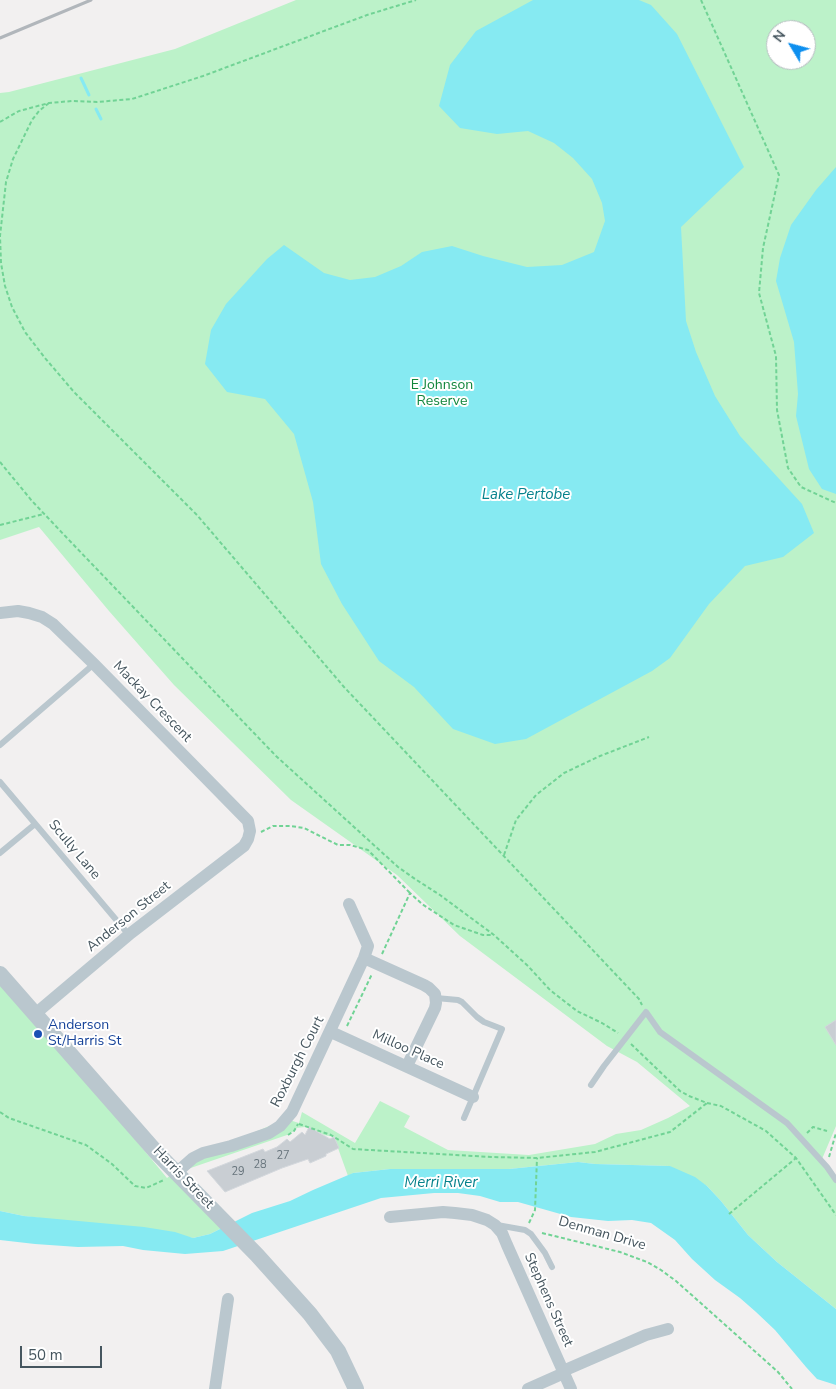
<!DOCTYPE html>
<html>
<head>
<meta charset="utf-8">
<style>
  body { margin:0 }
  #map { position:relative; width:836px; height:1389px; overflow:hidden; background:#f2f0f0; font-family:"Nunito Sans",sans-serif }
  canvas { display:block }
  .north { position:absolute; left:766px; top:20px; width:50px; height:50px; box-sizing:border-box; background:#fff; border:1px solid #b5bbbf; border-radius:50%; rotate:307deg; font-size:14px; font-weight:700; line-height:20px; text-align:center; color:#46565f }
  .north::after { content:''; display:block; margin:auto; width:18px; height:22px; background:#0d8fef; clip-path:polygon(50% 0,100% 100%,50% 72%,0 100%) }
  .scale { position:absolute; left:20px; top:1346px; width:82px; height:22px; box-sizing:border-box; border:2px solid #46565f; border-top:0; padding-left:6px; font-size:15px; line-height:18px; white-space:nowrap; color:#46565f; -webkit-text-stroke:4px #fff; paint-order:stroke }
</style>
</head>
<body>
<div id="map">
<canvas width="836" height="1389"></canvas>
<div class="north">N</div>
<div class="scale">50 m</div>
</div>
<script>
const c = document.querySelector('canvas').getContext('2d');
c.lineJoin = 'round';
function fillPath(path, color) { c.fillStyle = color; c.fill(path, 'evenodd'); }
const poly = rows => new Path2D(rows.map(r => 'M' + r).join(''));
function trace(path, color, width, dash) { c.strokeStyle = color; c.lineWidth = width; c.lineCap = dash ? 'butt' : 'round'; c.setLineDash(dash || []); c.stroke(path); }
function drawText(font, color, halo, rows, align = 'center') {
  c.font = font + ' "Nunito Sans",sans-serif'; c.lineWidth = 4; c.setLineDash([]); c.textBaseline = 'middle'; c.strokeStyle = halo; c.fillStyle = color; for (const [text, x, y, turn = 0] of rows) {
    c.save(); c.translate(x, y); c.rotate((+turn || 0) * Math.PI / 180); c.textAlign = isNaN(turn) ? turn : align; if (halo) c.strokeText(text, 0, 0); c.fillText(text, 0, 0); c.restore();
  }
}
const green = poly([
  [296,0,836,0,836,1126,822,1159,836,1180,836,1309,777,1262,748,1235,721,1201,707,1186,669,1166,595,1164,578,1162,509,1169,390,1169,353,1173,348,1176,334,1137,324,1135,309,1128,305,1127,296,1128,294,1131,287,1135,176,1173,228,1225,210,1234,193,1238,24,1216,0,1211,0,976,167,1178,193,1158,286,1119,299,1123,302,1112,355,1143,380,1101,410,1116,404,1127,448,1150,529,1155,595,1144,616,1134,641,1130,668,1118,690,1106,637,1062,607,1046,460,936,397,875,291,800,174,685,109,611,39,527,0,540,0,93,9,92,175,49],
  [776,30,806,30,806,60,776,60]
]);
const water = poly([
  [533,0,639,0,651,5,677,34,744,167,681,227,686,321,696,352,715,396,740,436,802,504,814,533,783,557,745,566,709,604,670,658,652,671,526,739,495,744,453,729,414,687,379,661,342,604,321,564,313,502,294,434,265,399,227,392,205,364,211,330,226,304,267,259,284,245,324,273,350,280,375,277,401,266,422,252,452,246,483,256,527,267,562,265,594,252,605,221,602,203,592,179,573,158,554,143,528,131,497,134,460,128,439,106,450,65,476,31],
  [836,167,836,494,822,489,809,469,796,416,798,394,794,342,776,281,780,258,791,225,816,190],
  [578,1162,595,1164,670,1166,695,1177,707,1186,721,1201,748,1235,777,1262,836,1309,836,1385,817,1379,806,1367,775,1330,756,1312,740,1298,715,1280,692,1259,675,1240,651,1223,632,1220,608,1221,571,1217,518,1202,500,1202,480,1196,458,1193,434,1193,381,1198,223,1251,185,1254,143,1250,123,1246,78,1247,35,1244,0,1240,0,1211,24,1216,144,1227,175,1232,193,1238,210,1234,252,1213,290,1201,313,1190,353,1173,390,1169,509,1169]
]);
const stream = poly([
  [81,78,89,95],
  [96,109,101,119]
]);
const building = poly([
  [836,1020,836,1045,825,1027,836,1020],
  [309,1127,330,1139,334,1137,339,1148,326,1154,326,1156,310,1163,308,1159,282,1168,225,1192,207,1171,263,1149,265,1152,277,1147,287,1139,290,1142,302,1132,305,1135,309,1127]
]);
const path = poly([
  [701,0,779,175,763,248,759,293,776,356,777,410,788,468,801,487,836,503],
  [49,103,39,111,32,120,13,159,6,182,0,236,1,263,5,286,12,307,25,332,45,358,74,392,197,515,344,687,639,999,642,1005],
  [0,122,19,111,49,103,72,101,97,102,132,99,203,76,367,15,416,0],
  [0,462,32,501,68,539,276,756,398,867,415,879,440,895,494,935,528,966,550,990,577,1011,602,1023,618,1033],
  [0,525,44,514],
  [261,832,273,826,290,826,304,828,338,845,350,845,368,850,410,893],
  [504,855,516,820,536,795,564,773,600,756,649,737],
  [382,954,410,893,422,904,454,925,483,935,492,935],
  [347,1026,372,974],
  [631,1044,680,1091,689,1096,707,1103,721,1106,766,1131,796,1158,836,1215],
  [0,1112,9,1118,86,1145,112,1164,135,1186,146,1188,164,1180],
  [299,1124,331,1135,353,1149,491,1157,537,1158,595,1152,670,1132,707,1103],
  [807,1133,813,1127,827,1131],
  [288,1135,294,1131,298,1124],
  [829,1157,836,1133],
  [729,1214,796,1158],
  [529,1223,535,1210,537,1158],
  [542,1233,620,1252,647,1262,661,1270,676,1281,778,1372,792,1389]
]);
const service = poly([
  [0,745,94,664],
  [0,782,129,935],
  [0,853,35,824],
  [436,998,458,1000,462,1002,477,1017,484,1022,502,1029,464,1118],
  [591,1085,604,1066,646,1012,660,1032,787,1123,827,1167,836,1180],
  [497,1225,525,1230,531,1234,545,1253,552,1267]
]);
const minor = poly([
  [0,613,18,611,29,613,42,617,53,624,94,664,248,821,250,831,248,839,244,846,131,933,35,1014],
  [364,958,424,985,429,988,435,994,436,1003,435,1008,407,1066],
  [331,1032,473,1097],
  [176,1173,193,1158,203,1153,231,1146,269,1133,280,1126,292,1112,364,958,368,946,349,904],
  [390,1217,443,1212,455,1213,472,1215,487,1220,495,1225,502,1233,507,1245,571,1389],
  [563,1371,646,1335,668,1329],
  [215,1389,228,1299],
  [528,1389,564,1373]
]);
const tertiary = poly([
  [0,974,156,1152,257,1255,310,1314,338,1351,356,1389]
]);
const rail = poly([
  [0,38,91,0]
]);
const markers = [
  [38,1034,5,"#1a4fb4"]
];
const numberNames = [
  ["27",283,1156],
  ["28",260,1165],
  ["29",238,1172]
];
const parkNames = [
  ["E Johnson",442,386],
  ["Reserve",442,402]
];
const streetNames = [
  ["Mackay Crescent",152,702,46],
  ["Scully Lane",74,850,50],
  ["Anderson Street",129,917,-39],
  ["Milloo Place",408,1050,24],
  ["Roxburgh Court",298,1062,-63],
  ["Harris Street",183,1178,46],
  ["Denman Drive",602,1234,16],
  ["Stephens Street",548,1300,66]
];
const transitNames = [
  ["Anderson",48,1026],
  ["St/Harris St",48,1042]
];
const waterNames = [
  ["Lake Pertobe",526,495],
  ["Merri River",441,1183]
];
fillPath(green, '#bcf2c9');
fillPath(water, '#86eaf2');
trace(stream, '#86eaf2', 3);
fillPath(building, '#c9ced3');
trace(building, '#d3d7dc', 1);
trace(path, '#71d395', 2, [4, 2.5]);
trace(service, '#bac7ce', 6);
trace(minor, '#bac7ce', 12);
trace(tertiary, '#bac7ce', 16);
trace(rail, '#b1b6bb', 3);
for (const [x, y, r, color] of markers) { const dot = new Path2D(); dot.arc(x, y, r, 0, 2 * Math.PI); c.fillStyle = color; c.fill(dot); trace(dot, '#fff', 2); }
drawText('11px', '#67747c', null, numberNames);
drawText('14px', '#11863c', '#fff', parkNames);
drawText('14px', '#46565f', '#fff', streetNames);
drawText('14px', '#164399', '#fff', transitNames, 'left');
drawText('italic 15px', '#06828c', '#fff', waterNames);
</script>
</body>
</html>
